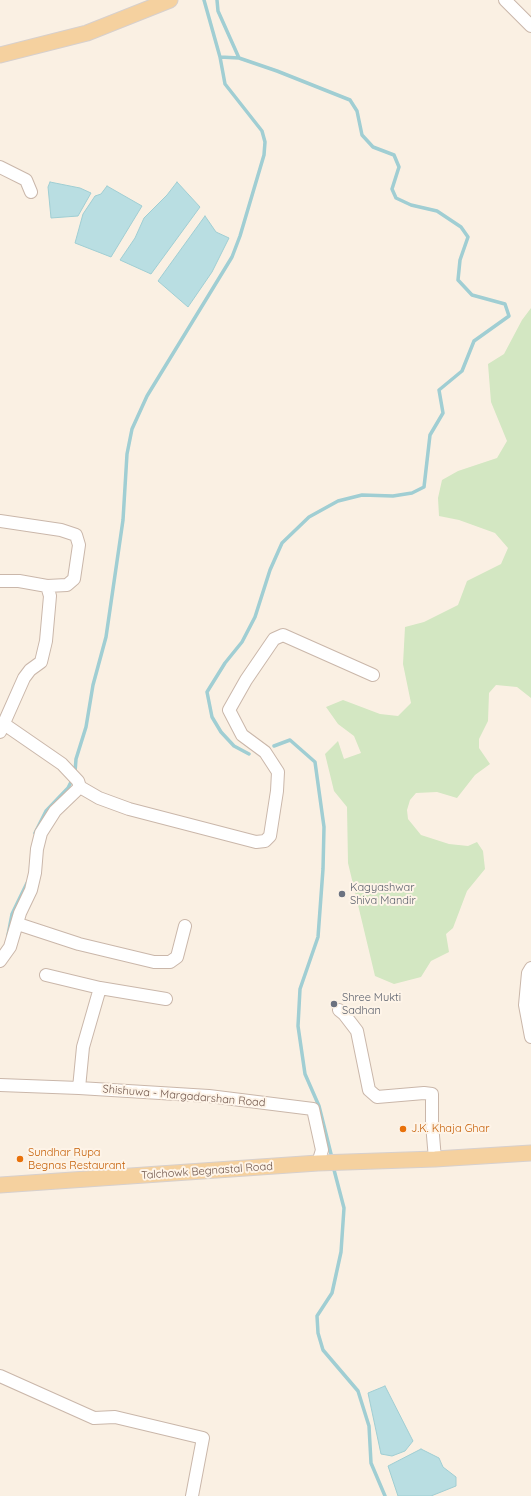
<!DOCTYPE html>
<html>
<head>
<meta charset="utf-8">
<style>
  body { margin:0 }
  canvas { display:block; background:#faf0e3 }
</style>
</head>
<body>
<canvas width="531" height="1496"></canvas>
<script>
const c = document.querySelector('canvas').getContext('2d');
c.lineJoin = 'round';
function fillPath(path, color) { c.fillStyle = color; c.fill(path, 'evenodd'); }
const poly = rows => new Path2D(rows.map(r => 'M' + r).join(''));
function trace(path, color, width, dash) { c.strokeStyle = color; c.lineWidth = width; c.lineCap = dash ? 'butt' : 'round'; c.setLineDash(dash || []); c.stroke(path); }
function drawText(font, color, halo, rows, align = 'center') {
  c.font = font + ' Quicksand,sans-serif'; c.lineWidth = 4; c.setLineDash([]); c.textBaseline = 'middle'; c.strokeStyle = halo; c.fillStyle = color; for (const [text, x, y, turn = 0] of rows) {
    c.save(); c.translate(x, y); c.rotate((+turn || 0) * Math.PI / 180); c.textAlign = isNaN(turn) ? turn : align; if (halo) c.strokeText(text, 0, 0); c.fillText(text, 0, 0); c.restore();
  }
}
const green = poly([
  [531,308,531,698,517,687,496,685,489,693,488,721,479,739,479,748,490,764,475,775,457,798,437,792,416,793,410,800,407,810,408,819,421,835,449,844,468,846,477,842,483,851,485,869,467,891,453,928,446,934,449,952,431,961,421,977,394,984,375,976,348,863,347,807,334,791,325,754,338,741,344,759,361,753,354,736,338,724,326,707,343,700,380,714,398,716,411,703,403,664,405,627,424,622,458,605,467,581,501,564,508,548,495,533,459,520,439,516,438,498,442,480,458,471,497,458,507,441,491,402,488,364,504,354,522,320]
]);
const water = poly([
  [50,182,80,188,91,193,78,216,51,218,48,187,50,182],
  [177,182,200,207,151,274,120,260,135,238,144,218,167,195,177,182],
  [107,186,142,206,111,257,75,243,83,214,95,196,101,194,107,186],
  [205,216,216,232,229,238,212,272,188,307,158,281,205,216],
  [385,1386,413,1441,405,1451,392,1456,381,1454,368,1393,385,1386],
  [421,1449,439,1458,443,1467,456,1477,456,1486,431,1496,398,1496,388,1466,421,1449]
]);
const stream = poly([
  [204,0,220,57,239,58],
  [217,0,218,11,239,58,277,71,350,100,357,111,362,135,373,147,394,155,399,167,392,189,396,198,411,205,437,211,461,227,468,237,460,260,458,280,472,295,505,304,509,316,474,341,462,371,439,390,443,413,430,435,424,487,412,493,393,496,362,495,338,501,309,517,282,543,270,570,255,617,242,642,225,663,207,692,212,717,221,732,234,746,249,754],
  [274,746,290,740,315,762,324,827,323,869,318,937,300,989,298,1026,305,1074,319,1106,332,1158],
  [75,772,76,759,86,727,93,685,106,637,123,520,127,454,132,429,147,396,232,257,240,236,264,155,265,142,262,131,225,84,220,57],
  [35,833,46,811,68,788,73,778],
  [8,935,12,914,27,883],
  [333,1166,344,1208,341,1252,332,1293,317,1316,318,1333,323,1350,358,1391,369,1426,371,1463,385,1496]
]);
const minor = poly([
  [505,0,531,26],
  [0,167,26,180,31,192],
  [0,521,61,530,76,535,79,545,74,579,67,585,47,586,19,581,0,581],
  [4,724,62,764,78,781,80,787,99,798,129,809,256,842,265,841,270,836,277,791,278,772,265,752,242,735,229,710,246,680,274,639,283,635,373,675],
  [0,732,24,678,30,670,41,662,46,641,50,596,47,586],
  [18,924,79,944,154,962,170,962,177,957,185,926],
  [0,961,10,947,20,913,31,890,35,873,37,849,41,833,55,811,80,787],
  [531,968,528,973,525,1005,531,1037],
  [46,975,100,988,166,999],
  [339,1010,344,1014,357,1031,369,1090,377,1097,424,1093,432,1094,432,1124,435,1159],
  [0,1085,79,1088,209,1096,313,1109,322,1150,318,1163],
  [79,1088,83,1047,100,988],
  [0,1376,94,1418,115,1417,203,1438,192,1496]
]);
const major = poly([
  [0,55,87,33,170,0],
  [0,1185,318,1163,435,1159,531,1153]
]);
const markers = [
  [342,894,4,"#6b7280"],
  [334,1004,4,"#6b7280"],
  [403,1129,4,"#e8710a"],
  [20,1159,4,"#e8710a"]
];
const worshipNames = [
  ["Kagyashwar",350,888],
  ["Shiva Mandir",350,901],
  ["Shree Mukti",342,998],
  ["Sadhan",342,1011]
];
const streetNames = [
  ["Shishuwa - Margadarshan Road",184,1096,5],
  ["Talchowk Begnastal Road",207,1171,-4]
];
const foodNames = [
  ["J.K. Khaja Ghar",411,1129],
  ["Sundhar Rupa",28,1153],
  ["Begnas Restaurant",28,1166]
];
fillPath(green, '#d3e7c2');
fillPath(water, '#b9dee2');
trace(water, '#a0ced3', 1);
trace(stream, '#a0ced3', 3.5);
trace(minor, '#cab7aa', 14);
trace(major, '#d7d0cd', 17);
trace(minor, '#fff', 12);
trace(major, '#f5d19f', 15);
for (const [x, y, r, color] of markers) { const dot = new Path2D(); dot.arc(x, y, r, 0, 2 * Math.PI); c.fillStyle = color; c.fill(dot); trace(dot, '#fef4e8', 1.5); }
drawText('11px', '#5b616d', '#fef4e8', worshipNames, 'left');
drawText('11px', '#70564b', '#fef4e8', streetNames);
drawText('11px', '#c56008', '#fef4e8', foodNames, 'left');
</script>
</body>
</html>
